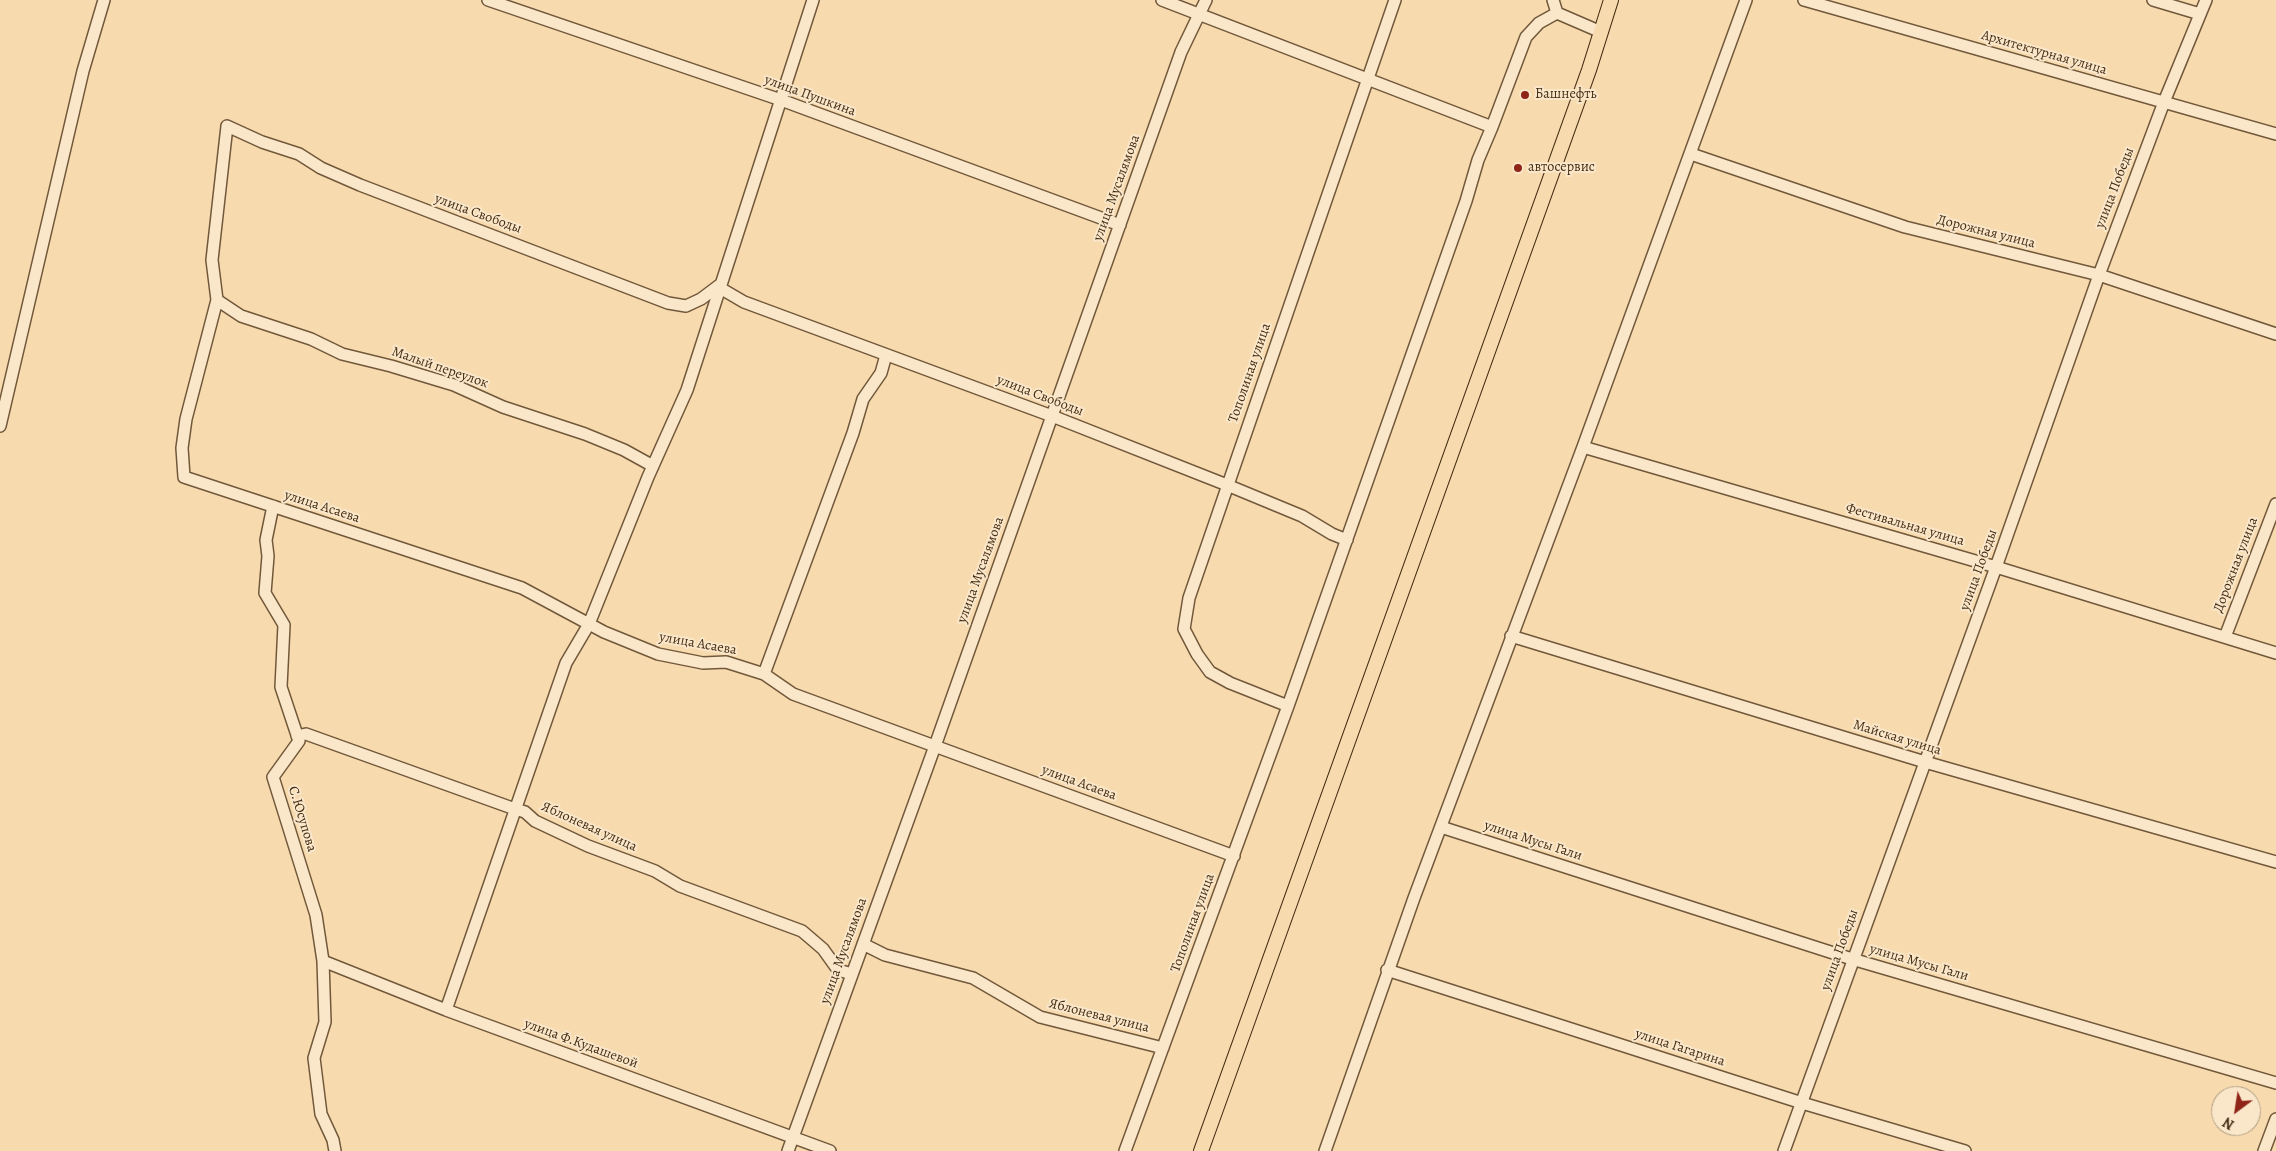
<!DOCTYPE html>
<html>
<head>
<meta charset="utf-8">
<style>
  body { margin:0 }
  #map { position:relative; width:2276px; height:1151px; overflow:hidden; background:#f7daae; font-family:Alegreya,serif }
  canvas { display:block }
  .north { position:absolute; left:2211px; top:1086px; width:50px; height:50px; box-sizing:border-box; background:#fae7ca; border:1px solid #b29d81; border-radius:50%; rotate:211deg; font-size:14px; font-weight:700; line-height:20px; text-align:center; color:#452d13 }
  .north::after { content:''; display:block; margin:auto; width:18px; height:22px; background:#8f2418; clip-path:polygon(50% 0,100% 100%,50% 72%,0 100%) }
</style>
</head>
<body>
<div id="map">
<canvas width="2276" height="1151"></canvas>
<div class="north">N</div>
</div>
<script>
const c = document.querySelector('canvas').getContext('2d');
c.lineJoin = 'round';
const poly = rows => new Path2D(rows.map(r => 'M' + r).join(''));
function trace(path, color, width, dash) { c.strokeStyle = color; c.lineWidth = width; c.lineCap = dash ? 'butt' : 'round'; c.setLineDash(dash || []); c.stroke(path); }
function drawText(font, color, halo, rows, align = 'center') {
  c.font = font + ' Alegreya,serif'; c.lineWidth = 4; c.setLineDash([]); c.textBaseline = 'middle'; c.strokeStyle = halo; c.fillStyle = color; for (const [text, x, y, turn = 0] of rows) {
    c.save(); c.translate(x, y); c.rotate((+turn || 0) * Math.PI / 180); c.textAlign = isNaN(turn) ? turn : align; if (halo) c.strokeText(text, 0, 0); c.fillText(text, 0, 0); c.restore();
  }
}
const minor = poly([
  [488,0,781,100,1120,225],
  [1162,0,1492,127,1526,37,1539,23,1557,13],
  [1553,0,1557,13,1601,32],
  [1804,0,2276,134],
  [2153,0,2200,14],
  [1691,154,1905,227,2099,275,2276,334],
  [721,284,701,299,686,306,668,303,360,185,321,168,299,154,262,142,227,126,212,260,217,300,186,419,182,448,184,477,522,588,604,632,658,654,703,663,726,662,764,674,793,694,1234,856],
  [720,288,744,302,1052,416,1227,485,1302,516,1332,534,1347,540],
  [217,300,241,316,311,339,342,354,391,366,454,385,503,407,585,434,624,450,653,466],
  [0,426,83,71,104,0],
  [1583,447,1996,567,2276,653],
  [273,506,266,540,268,556,265,593,284,625,281,687,299,741,273,777,316,915,323,961,325,1022,314,1058,321,1114,333,1140,335,1151],
  [1511,636,1925,762,2276,862],
  [2225,637,2276,504],
  [764,674,853,433,863,399,881,373,886,355],
  [1288,706,1230,683,1210,672,1197,654,1184,629,1189,598,1395,0],
  [297,736,306,734,515,809,525,812,535,821,588,846,655,871,680,886,802,931,823,949,838,970,852,974],
  [1441,827,1852,959,2276,1083],
  [863,944,885,955,973,978,1040,1017,1163,1048],
  [323,961,446,1010,830,1151],
  [1387,970,1802,1103,1965,1151],
  [446,1010,566,663,589,624,648,477,687,390,813,0],
  [788,1151,935,746,1181,52,1206,0],
  [1125,1151,1288,706,1466,201,1478,160,1492,127],
  [1325,1151,1414,898,1583,447,1746,0],
  [1784,1151,1996,567,2099,275,2164,102,2206,0],
  [2264,1151,2276,1119]
]);
const major = poly([
  [1201,1151,1589,70,1611,0]
]);
const markers = [
  [1525,95,5,"#8f2418"],
  [1518,168,5,"#8f2418"]
];
const streetNames = [
  ["Архитектурная улица",2044,53,16],
  ["улица Пушкина",810,96,20],
  ["улица Мусалямова",1117,188,-70],
  ["улица Победы",2115,188,-69],
  ["улица Свободы",478,214,20],
  ["Дорожная улица",1986,232,14],
  ["Малый переулок",440,368,19],
  ["Тополиная улица",1250,373,-71],
  ["улица Свободы",1040,396,21],
  ["улица Асаева",322,507,18],
  ["Фестивальная улица",1905,525,16],
  ["Дорожная улица",2236,565,-69],
  ["улица Мусалямова",981,570,-70],
  ["улица Победы",1979,570,-70],
  ["улица Асаева",698,644,10],
  ["Майская улица",1897,738,17],
  ["улица Асаева",1079,783,20],
  ["С.Юсупова",302,819,73],
  ["Яблоневая улица",589,827,24],
  ["улица Мусы Гали",1533,841,18],
  ["Тополиная улица",1193,923,-70],
  ["улица Победы",1840,950,-70],
  ["улица Мусалямова",844,951,-70],
  ["улица Мусы Гали",1919,963,16],
  ["Яблоневая улица",1099,1016,14],
  ["улица Ф.Кудашевой",581,1044,20],
  ["улица Гагарина",1680,1048,18]
];
const poiNames = [
  ["Башнефть",1535,95],
  ["автосервис",1528,168]
];
trace(minor, '#72583a', 14);
trace(major, '#452d13', 16);
trace(minor, '#fae7ca', 11);
trace(major, '#f7daae', 14);
for (const [x, y, r, color] of markers) { const dot = new Path2D(); dot.arc(x, y, r, 0, 2 * Math.PI); c.fillStyle = color; c.fill(dot); trace(dot, '#fae7ca', 2); }
drawText('14px', '#452d13', '#fae7ca', streetNames);
drawText('14px', '#452d13', '#fae7ca', poiNames, 'left');
</script>
</body>
</html>
